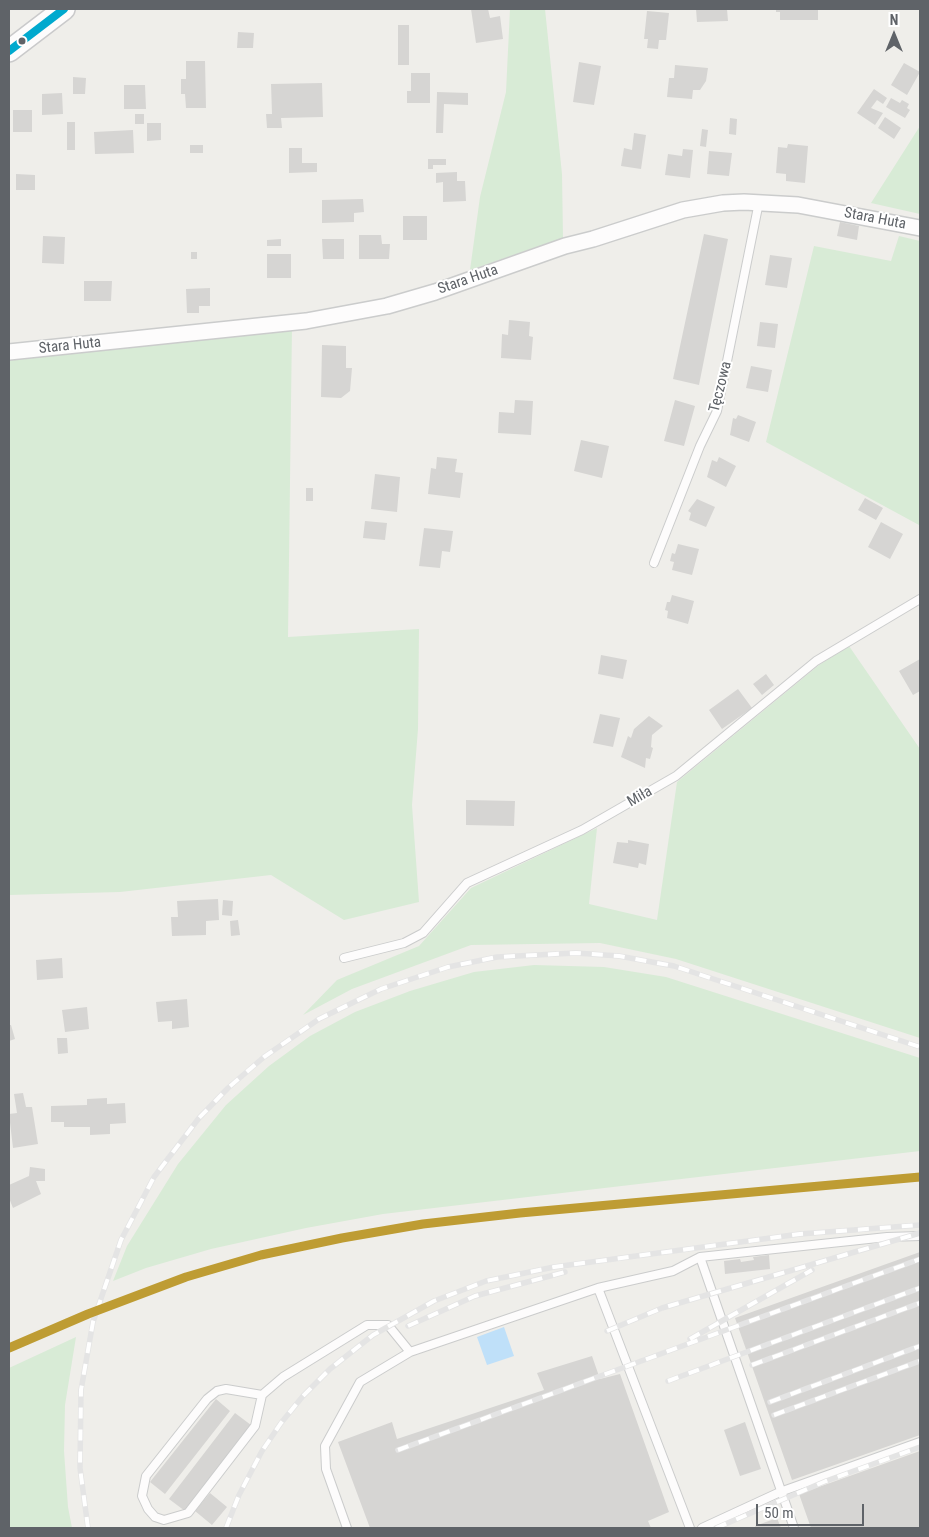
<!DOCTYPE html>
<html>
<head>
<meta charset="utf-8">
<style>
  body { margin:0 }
  #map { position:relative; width:929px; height:1537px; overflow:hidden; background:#efeeea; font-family:"Roboto Condensed",sans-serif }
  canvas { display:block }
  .frame { position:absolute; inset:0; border:10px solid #5f6368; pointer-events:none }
  .north { position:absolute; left:869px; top:10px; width:50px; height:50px; -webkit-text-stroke:4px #fff; paint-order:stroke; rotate:0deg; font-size:14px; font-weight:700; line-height:20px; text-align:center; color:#5f6368 }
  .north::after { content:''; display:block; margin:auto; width:18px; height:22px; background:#5f6368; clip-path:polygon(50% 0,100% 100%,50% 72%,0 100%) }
  .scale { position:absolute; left:756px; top:1504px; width:108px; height:22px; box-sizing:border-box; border:2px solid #5f6368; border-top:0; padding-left:6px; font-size:15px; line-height:18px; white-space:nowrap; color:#5f6368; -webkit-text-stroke:4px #fff; paint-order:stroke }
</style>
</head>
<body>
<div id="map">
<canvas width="929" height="1537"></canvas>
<div class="frame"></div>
<div class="north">N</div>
<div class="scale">50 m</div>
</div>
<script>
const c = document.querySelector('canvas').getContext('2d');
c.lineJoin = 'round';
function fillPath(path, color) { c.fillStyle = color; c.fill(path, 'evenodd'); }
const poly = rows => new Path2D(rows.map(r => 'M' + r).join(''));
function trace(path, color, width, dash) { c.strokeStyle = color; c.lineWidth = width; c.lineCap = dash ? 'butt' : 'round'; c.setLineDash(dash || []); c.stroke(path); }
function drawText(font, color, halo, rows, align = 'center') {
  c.font = font + ' "Roboto Condensed",sans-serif'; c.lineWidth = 4; c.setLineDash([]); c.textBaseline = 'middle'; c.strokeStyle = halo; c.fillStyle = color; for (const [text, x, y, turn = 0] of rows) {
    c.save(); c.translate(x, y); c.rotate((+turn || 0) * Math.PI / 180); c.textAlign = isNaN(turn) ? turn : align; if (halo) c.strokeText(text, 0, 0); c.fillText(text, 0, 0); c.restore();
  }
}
const green = poly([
  [510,9,545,9,562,174,563,238,470,270,480,197,506,92],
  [920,126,920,214,871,203],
  [899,236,920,241,919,525,766,442,814,246,891,261],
  [292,326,288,637,419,629,418,729,412,805,419,902,344,920,271,875,120,892,9,895,9,360],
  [849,646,920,749,920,1038,676,959,600,943,471,945,352,989,303,1015,337,980,419,946,471,888,597,828,589,904,657,920,677,782,819,665],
  [534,965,604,967,666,977,920,1058,920,1151,383,1214,306,1228,211,1249,146,1268,113,1281,127,1246,178,1164,226,1105,269,1066,310,1036,355,1012,410,991,474,972],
  [76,1337,65,1405,64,1451,68,1507,72,1528,9,1528,9,1368]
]);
const water = poly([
  [504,1327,514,1356,487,1365,477,1337]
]);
const building = poly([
  [471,9,488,9,490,18,500,16,503,39,476,43],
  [696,9,727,9,728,21,697,22],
  [776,9,818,9,818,20,780,20,780,12,776,12],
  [647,11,669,13,666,40,659,40,658,49,647,48,648,39,644,39],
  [398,25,409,25,409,65,398,65],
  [238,32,254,33,253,48,237,48],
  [186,61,205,61,206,108,186,108,185,94,181,94,181,79,186,79],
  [579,62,601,66,594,105,573,102],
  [904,63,920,72,907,95,891,85],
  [675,65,708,68,706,81,700,90,693,90,692,99,667,97,669,78,674,78],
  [411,73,430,73,430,103,407,103,407,91,411,91],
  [73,77,86,78,85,94,73,94],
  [322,83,323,117,281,118,282,128,267,128,266,114,272,114,271,84],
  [124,85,145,85,146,109,124,109],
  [874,89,887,98,883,104,877,100,871,108,883,113,875,125,857,113],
  [437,92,468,93,468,105,444,104,443,133,436,133],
  [62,93,63,114,42,115,42,94],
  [891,98,900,103,902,100,909,104,907,108,910,110,905,118,886,107],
  [13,110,32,110,32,132,13,132],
  [135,114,144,114,144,124,135,124],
  [885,117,901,128,894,139,878,128],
  [730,118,737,119,736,135,729,134],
  [67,122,75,122,75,150,67,150],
  [147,123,161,123,161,140,147,141],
  [702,129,708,130,706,147,700,146],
  [133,130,134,153,95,154,94,132],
  [634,133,646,135,641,169,621,166,624,148,632,150],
  [788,144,808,146,805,183,786,181,786,174,776,173,778,147,787,148],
  [190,145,203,145,203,153,190,153],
  [289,148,302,148,302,163,317,163,317,172,289,173],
  [683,149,693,150,690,178,665,175,668,154,682,156],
  [709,151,732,153,729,176,707,174],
  [428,159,446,159,446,165,433,165,433,169,428,169],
  [457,172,457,181,465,181,466,201,443,202,443,182,436,183,436,173],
  [16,174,35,175,35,190,16,190],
  [363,199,364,212,354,213,354,222,322,223,322,200],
  [403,216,427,216,427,240,403,240],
  [840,222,859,226,857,240,837,236],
  [704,234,728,239,699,385,673,379],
  [359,235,381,235,382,244,390,244,389,259,359,259],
  [43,236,65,237,64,264,42,263],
  [281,239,281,246,267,246,267,240],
  [322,239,344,239,344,259,323,259],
  [191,252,197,252,197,259,191,259],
  [267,254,291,254,291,278,267,278],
  [770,255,792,258,787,288,765,285],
  [84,281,112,281,111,301,84,301],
  [210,288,210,306,199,306,199,313,187,313,186,289],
  [509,320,530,322,529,336,533,337,531,360,501,358,502,334,508,335],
  [760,322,778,324,775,348,757,346],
  [322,345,346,346,346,368,352,368,350,391,341,398,321,397],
  [751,366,772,370,768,392,746,388],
  [515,400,533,401,531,435,498,433,499,412,514,413],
  [675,400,695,406,684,446,664,441],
  [738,415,756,422,749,442,730,435,733,418,736,419],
  [581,440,609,446,602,478,574,471],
  [437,457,457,459,455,472,463,473,460,498,428,494,431,468,436,469],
  [719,457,736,466,726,487,707,477,712,460,717,462],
  [375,474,400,477,397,512,371,509],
  [306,488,313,488,313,501,306,501],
  [865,498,883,508,876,520,858,510],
  [697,499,715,507,706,527,689,520,691,513,688,511],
  [365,521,387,523,385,540,363,538],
  [881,522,903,534,890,559,868,547],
  [424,528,453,531,450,552,442,551,440,568,419,566],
  [678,544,699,549,692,575,672,570,674,562,670,561,672,553,675,554],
  [672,595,694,601,688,624,667,618,668,611,665,610,667,602,670,602],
  [601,655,627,660,623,679,598,674],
  [920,659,920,691,913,695,899,671],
  [766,674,774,685,762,695,753,684],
  [738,689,752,708,722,729,709,710],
  [600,714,620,718,613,747,593,743],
  [649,716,663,726,652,735,651,747,653,748,650,759,646,758,645,768,621,757,628,736,631,738,634,729],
  [466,800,515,801,514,826,466,825],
  [628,840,649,844,646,865,639,863,638,868,613,863,617,842,628,843],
  [218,899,219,920,206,921,206,935,172,936,171,917,178,917,177,901],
  [223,900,233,901,232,916,222,915],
  [238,920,240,935,231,936,230,921],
  [62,958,63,978,37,980,36,960],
  [187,999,189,1027,172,1029,172,1021,158,1022,156,1002],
  [87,1007,89,1029,65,1032,62,1010],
  [9,1025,11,1025,15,1039,9,1041],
  [57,1038,67,1038,68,1053,58,1054],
  [23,1093,26,1107,32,1107,38,1144,13,1148,9,1114,17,1113,14,1094],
  [107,1098,107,1104,125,1103,126,1123,110,1124,110,1134,90,1135,90,1127,64,1127,64,1122,51,1122,51,1106,87,1105,87,1099],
  [30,1167,45,1169,45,1181,36,1181,41,1194,13,1208,9,1198,9,1185,29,1176],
  [920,1252,920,1435,792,1480,735,1318],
  [769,1255,770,1269,725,1274,724,1261,740,1259,741,1262,754,1260,753,1257],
  [592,1356,600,1379,620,1374,669,1512,648,1521,651,1528,370,1528,338,1442,392,1422,397,1439,544,1390,537,1373],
  [216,1399,230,1411,165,1494,150,1482],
  [235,1413,251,1425,185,1511,169,1499],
  [745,1422,761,1469,740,1476,724,1430],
  [920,1451,920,1528,811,1528,799,1494],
  [210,1493,227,1507,212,1525,195,1511],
  [777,1518,781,1528,756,1528,755,1526]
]);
const lane = poly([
  [654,563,700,446,717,411,759,202],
  [344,958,404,943,423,933,467,883,582,830,676,776,816,661,920,599],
  [700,1257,794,1528],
  [598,1288,690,1528],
  [262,1395,226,1389,217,1391,207,1399,146,1476,142,1496,148,1509,155,1517,164,1520,188,1513,255,1426,262,1395,283,1377,367,1325,388,1325,410,1352],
  [347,1528,326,1469,325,1446,360,1382,410,1352,598,1288,673,1271,700,1257,887,1237,920,1236],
  [702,1528,780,1492,920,1442]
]);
const street = poly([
  [9,352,306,321,387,306,435,292,565,246,593,239,683,210,723,203,744,202,798,205,920,228]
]);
const secondary = poly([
  [9,51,64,9]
]);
const rail = poly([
  [408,1326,475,1296,565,1272],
  [607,1331,662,1308,920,1233],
  [690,1339,812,1270],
  [752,1365,920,1303],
  [668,1381,920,1288],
  [770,1402,920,1346],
  [774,1415,920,1361],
  [398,1450,920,1259],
  [88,1528,80,1468,81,1390,93,1322,121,1240,154,1177,199,1118,228,1088,264,1057,319,1019,381,989,448,967,497,957,576,953,619,956,674,966,920,1047],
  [226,1528,239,1495,262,1451,281,1423,303,1396,330,1369,373,1335,434,1301,486,1281,554,1267,800,1234,920,1225],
  [716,1528,826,1481,920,1447]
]);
const bus1 = poly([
  [9,51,64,9]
]);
const rail1 = poly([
  [9,1348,88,1314,186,1277,261,1255,342,1238,423,1224,520,1213,920,1177]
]);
const markers = [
  [22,41,4.5,"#5f6368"]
];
const streetNames = [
  ["Stara Huta",875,219,11],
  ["Stara Huta",468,280,-19],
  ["Stara Huta",70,346,-6],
  ["Tęczowa",721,387,-76],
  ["Miła",640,797,-30]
];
fillPath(green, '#d8ebd6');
fillPath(water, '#bfe0f9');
fillPath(building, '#d6d5d3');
trace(lane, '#cbcccc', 10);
trace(street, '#cbcccc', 18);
trace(secondary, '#cacacb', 24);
trace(lane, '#fdfcfc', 8);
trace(street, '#fdfcfc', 15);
trace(secondary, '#fdfcfc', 21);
trace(rail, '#e4e4e4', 5.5);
trace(rail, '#fff', 4, [11]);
trace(bus1, '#00a9ce', 8);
trace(rail1, '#be9c33', 9);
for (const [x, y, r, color] of markers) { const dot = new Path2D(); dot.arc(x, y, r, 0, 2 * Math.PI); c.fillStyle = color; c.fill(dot); trace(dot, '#fff', 2); }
drawText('15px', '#5f6368', '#fff', streetNames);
</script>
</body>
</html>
